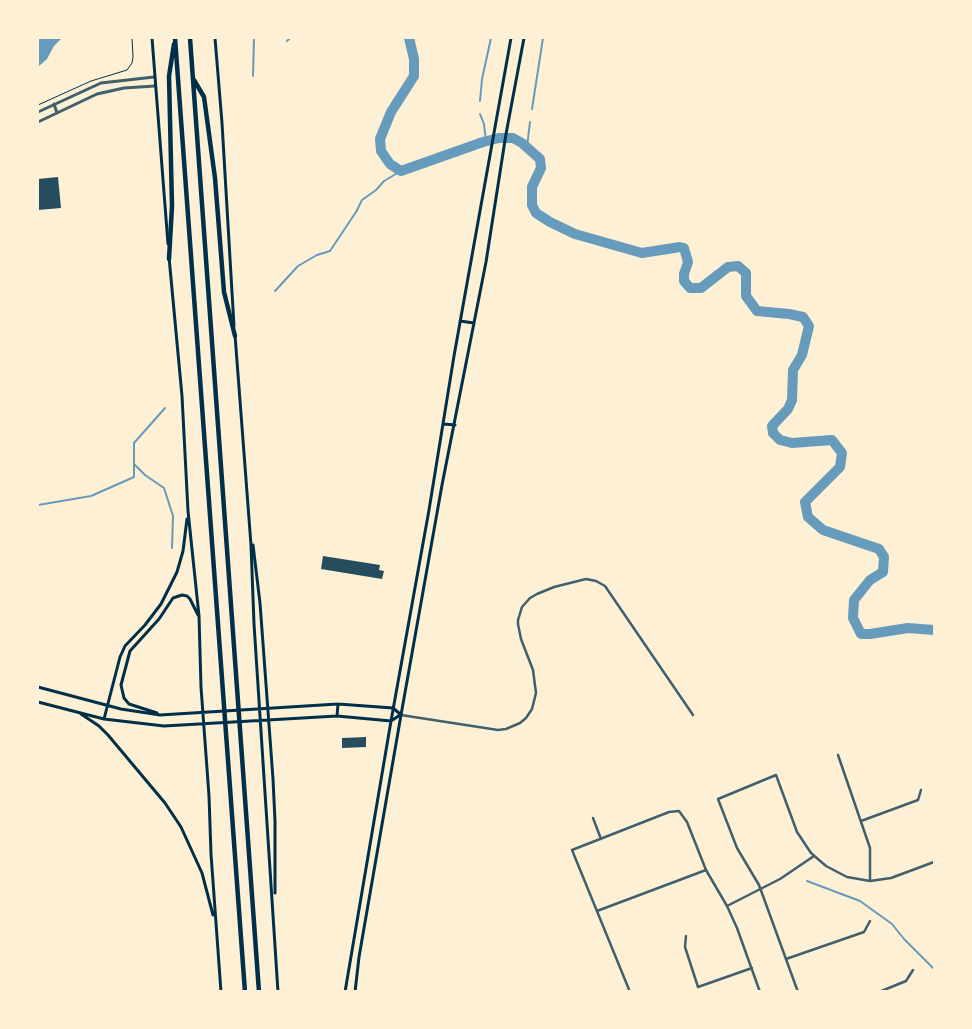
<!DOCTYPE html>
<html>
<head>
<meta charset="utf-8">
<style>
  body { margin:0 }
  #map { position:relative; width:972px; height:1029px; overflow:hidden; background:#fdf0d5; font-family:Karla,sans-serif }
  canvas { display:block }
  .frame { position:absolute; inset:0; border:39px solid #fdf0d5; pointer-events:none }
</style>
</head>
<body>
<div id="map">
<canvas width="972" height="1029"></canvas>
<div class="frame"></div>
</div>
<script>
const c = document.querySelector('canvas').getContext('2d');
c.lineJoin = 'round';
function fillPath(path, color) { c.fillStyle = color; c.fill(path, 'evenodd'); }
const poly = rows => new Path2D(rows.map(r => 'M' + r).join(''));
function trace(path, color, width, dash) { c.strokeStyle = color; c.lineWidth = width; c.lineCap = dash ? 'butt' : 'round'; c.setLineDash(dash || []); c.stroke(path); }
const water = poly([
  [38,38,62,38,54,46,47,59,38,67]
]);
const stream = poly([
  [287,41,290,38],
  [253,76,254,38],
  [480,101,482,79,491,38],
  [532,109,543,38],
  [480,114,484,124,486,142],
  [527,147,530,122],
  [275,291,298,266,317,255,330,251,356,212,362,200,376,190,384,181,401,171],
  [134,464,145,475,164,488,173,516,172,548],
  [38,505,91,496,134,477,134,443,165,408],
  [807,881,860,901,892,924,904,939,934,969]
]);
const river = poly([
  [409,38,414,59,414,76,391,112,380,139,381,151,390,164,401,171,483,142,499,138,513,138,522,143,540,159,541,168,532,187,532,205,536,213,550,222,575,234,642,253,680,247,684,248,688,262,684,274,684,281,690,288,701,288,728,267,738,266,746,273,746,296,757,311,789,314,803,317,809,326,802,355,793,370,792,400,788,409,772,426,773,433,780,440,792,443,832,440,842,453,840,467,805,502,808,517,823,530,879,549,884,557,883,572,870,580,854,600,853,618,861,634,870,634,908,628,934,630]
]);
const building = poly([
  [58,177,61,208,38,210,38,179],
  [323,556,380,565,379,570,384,571,382,579,321,569],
  [366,737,366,747,342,748,342,738]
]);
const path = poly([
  [38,105,91,81,127,70,132,63,133,57,132,38]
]);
const minor = poly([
  [401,715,498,730,506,729,520,723,526,718,532,709,536,693,533,670,521,639,518,624,518,620,522,607,530,598,537,594,554,587,586,579,596,581,605,586,693,715],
  [838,755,870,848,870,880],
  [593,818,601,839],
  [861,821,918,800,921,790],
  [727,906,780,879,814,856],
  [597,911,706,870],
  [686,936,685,947,698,987,752,968],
  [786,959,864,932,870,921],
  [630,992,572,850,669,812,679,811,687,822,706,870,727,906,737,928,760,992],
  [798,992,759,885,737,848,718,799,776,775,797,832,811,853,826,866,847,877,870,881,891,878,934,862],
  [879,992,906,981,913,970]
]);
const tertiary = poly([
  [54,104,57,113],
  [38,112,101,83,154,77],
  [38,122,97,94,124,88,155,86]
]);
const secondary = poly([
  [152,38,168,244],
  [215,38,222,123,234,326],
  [169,257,182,396,188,511,199,616,201,687,209,796,211,854,221,992],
  [460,321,474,323],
  [235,335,251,545,254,624,278,992],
  [444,424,455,425],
  [253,545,260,603,273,779,275,821,275,893],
  [38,687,121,709,160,715,338,704,393,708,400,714],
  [38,702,104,719,164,726,337,716,391,721,400,715],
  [157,713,129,704,124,698,121,685,130,651,159,619,173,598,182,595,187,596,190,599,198,615],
  [81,714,99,726,108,735,165,803,181,827,202,873,213,915],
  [337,716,338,704],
  [104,719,120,657,125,646,145,625,161,604,177,572,183,551,187,519],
  [345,992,391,721,429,510,454,356,511,38],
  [355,992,359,957,401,715,442,485,486,262,506,134,524,38]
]);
const motorway = poly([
  [175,38,245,992],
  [190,38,259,992],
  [194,80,204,97,215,178,224,292,235,336],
  [169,259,172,206,169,76,174,44]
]);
fillPath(water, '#669bbc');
trace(stream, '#669bbc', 2);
trace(river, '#669bbc', 10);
fillPath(building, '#264d5e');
trace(path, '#003049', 1);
trace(minor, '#3f606c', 2.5);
trace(tertiary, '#3f606c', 3);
trace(secondary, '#003049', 3);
trace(motorway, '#003049', 4.5);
</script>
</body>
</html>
